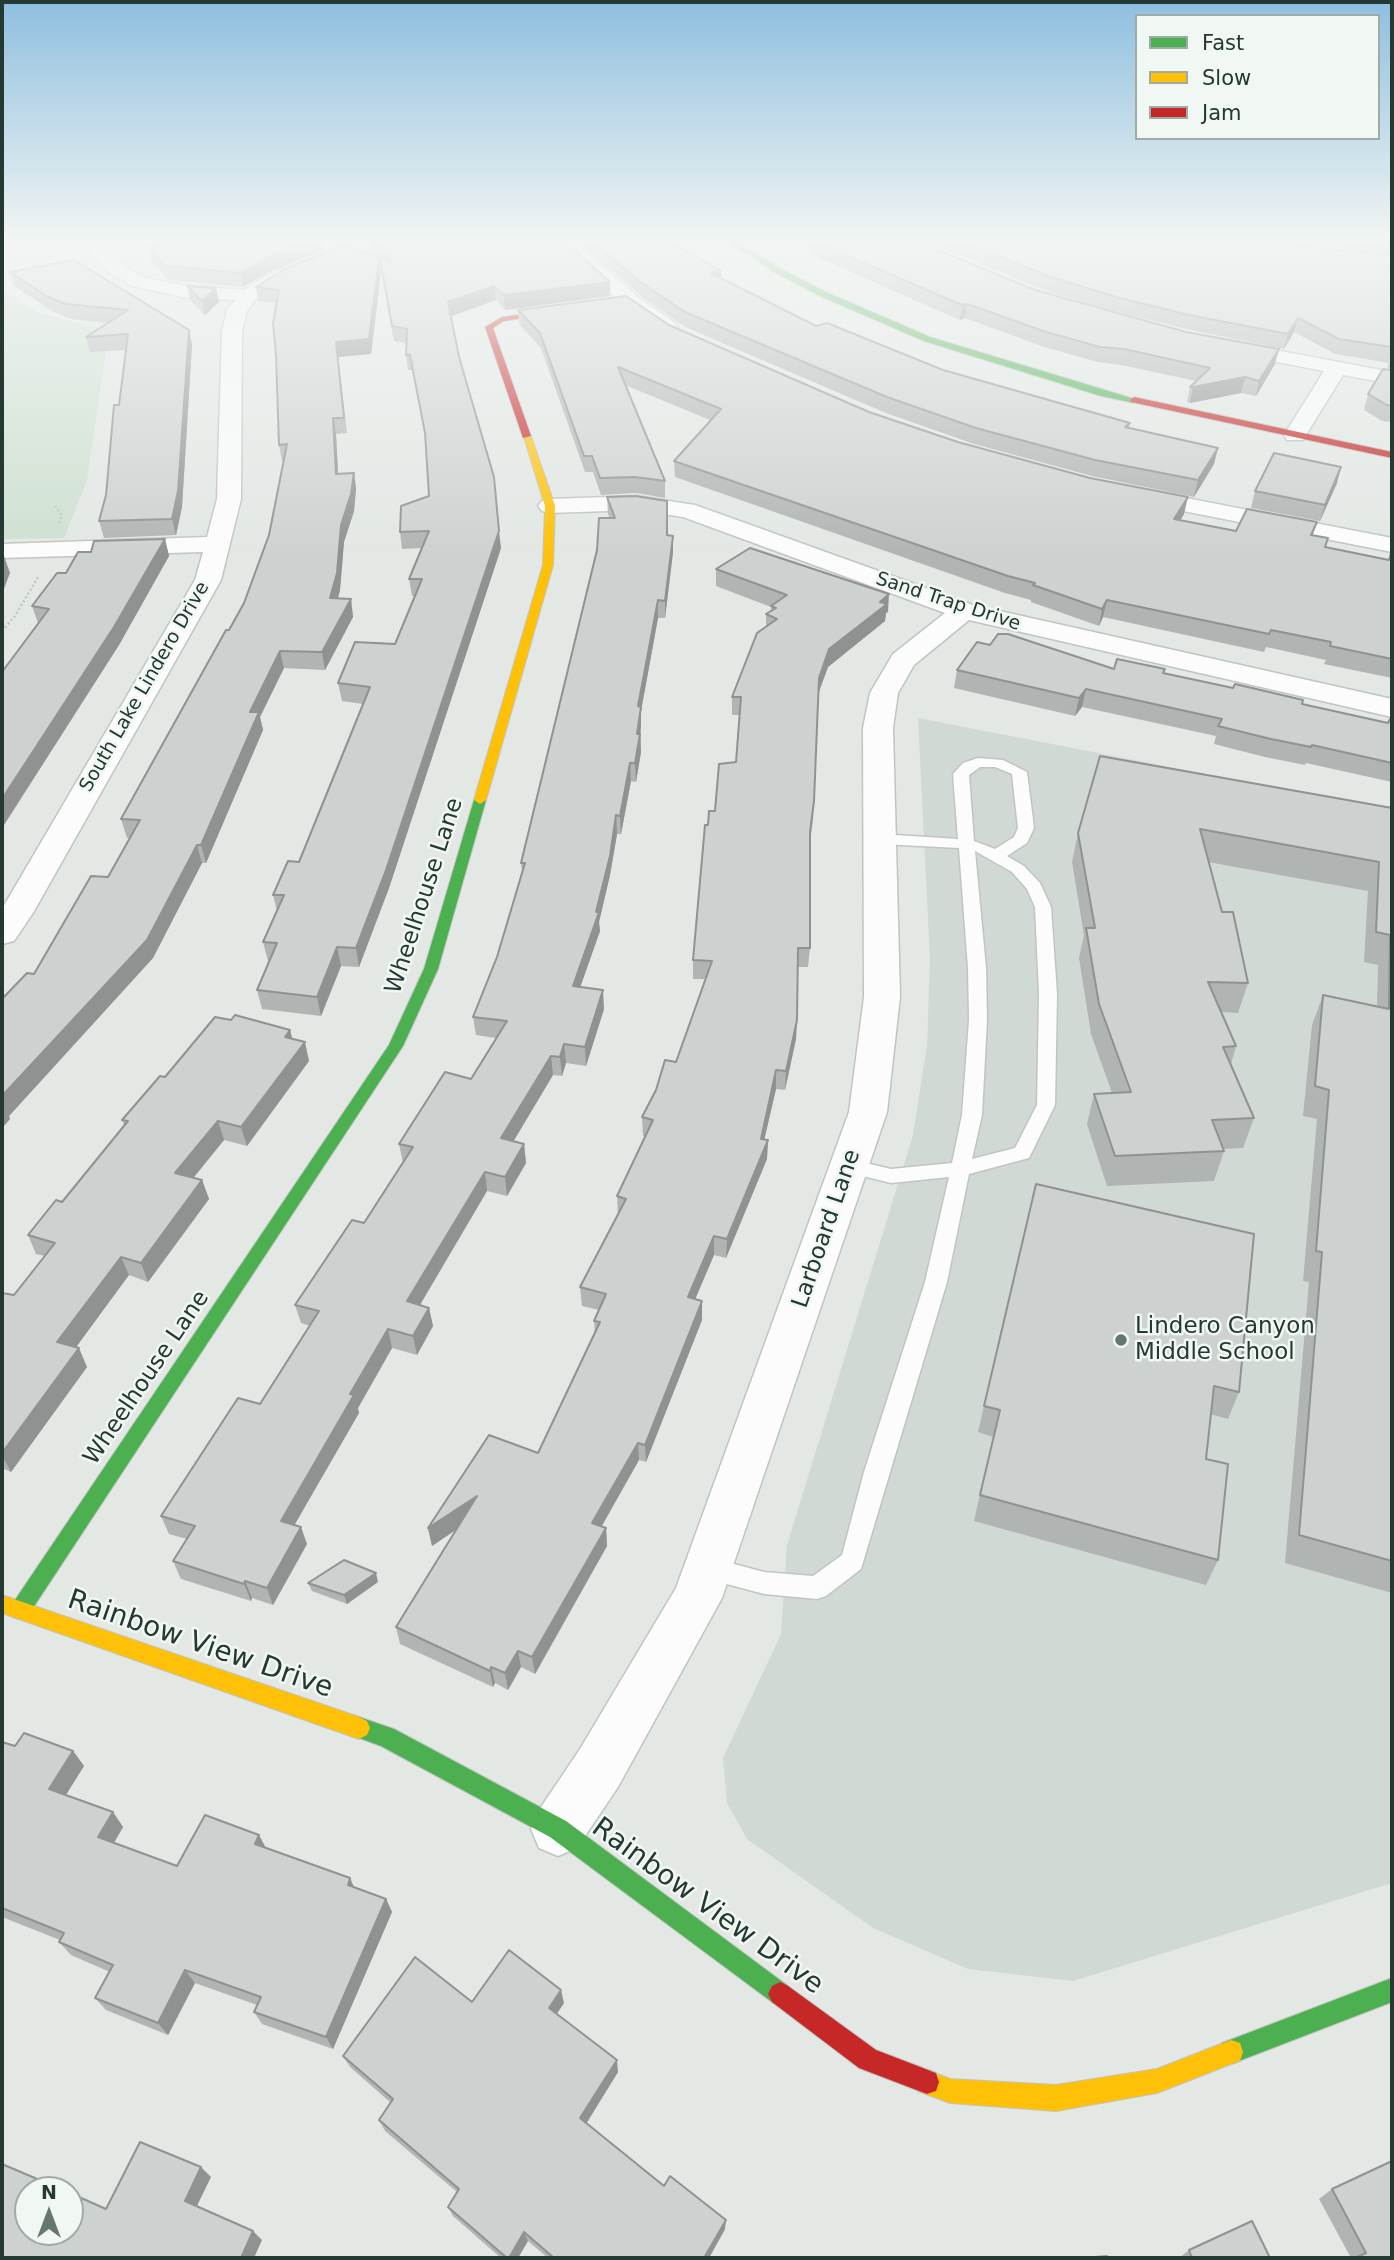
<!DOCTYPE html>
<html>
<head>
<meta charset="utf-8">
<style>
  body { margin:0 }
  #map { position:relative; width:1394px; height:2260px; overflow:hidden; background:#e3e8e5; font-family:"DejaVu Sans",sans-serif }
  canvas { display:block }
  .frame { position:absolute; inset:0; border:4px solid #233931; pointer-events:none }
  .legend { position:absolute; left:1135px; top:14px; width:245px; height:126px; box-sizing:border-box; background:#f1f7f3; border:2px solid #9faba5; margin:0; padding:9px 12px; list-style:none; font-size:21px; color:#233931 }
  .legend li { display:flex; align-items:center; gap:14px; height:35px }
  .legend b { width:35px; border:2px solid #9faba5 }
  .north { position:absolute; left:14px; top:2176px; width:70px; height:70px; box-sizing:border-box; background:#f1f7f3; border:2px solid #9faba5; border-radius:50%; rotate:0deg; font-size:19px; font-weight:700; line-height:28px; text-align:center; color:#233931 }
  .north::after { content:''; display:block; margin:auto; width:24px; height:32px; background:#667670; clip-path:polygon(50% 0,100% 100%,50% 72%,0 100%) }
</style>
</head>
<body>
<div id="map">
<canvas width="1394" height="2260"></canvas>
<div class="frame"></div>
<ul class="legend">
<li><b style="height:9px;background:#4caf50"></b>Fast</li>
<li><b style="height:9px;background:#ffc107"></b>Slow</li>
<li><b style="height:9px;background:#c62828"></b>Jam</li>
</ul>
<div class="north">N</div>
</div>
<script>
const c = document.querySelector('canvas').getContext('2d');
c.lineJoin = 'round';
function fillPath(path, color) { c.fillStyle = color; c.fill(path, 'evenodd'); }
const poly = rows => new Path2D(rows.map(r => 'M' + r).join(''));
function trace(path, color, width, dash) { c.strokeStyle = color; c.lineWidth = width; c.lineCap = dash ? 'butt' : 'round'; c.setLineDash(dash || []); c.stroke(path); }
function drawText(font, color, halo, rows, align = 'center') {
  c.font = font + ' "DejaVu Sans",sans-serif'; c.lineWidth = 5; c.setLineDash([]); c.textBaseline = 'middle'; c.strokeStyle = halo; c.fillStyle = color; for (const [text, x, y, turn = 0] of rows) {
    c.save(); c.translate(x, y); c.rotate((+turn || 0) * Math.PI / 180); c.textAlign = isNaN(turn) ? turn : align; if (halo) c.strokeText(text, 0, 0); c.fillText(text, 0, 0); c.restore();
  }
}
const built = poly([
  [918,718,1392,810,1392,1883,1073,1981,968,1969,873,1928,747,1839,727,1803,723,1758,781,1634,787,1545,913,1135,927,1045,930,959]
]);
const green = poly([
  [2,291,43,314,109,330,87,481,64,538,2,539]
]);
const path = poly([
  [55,506,62,516,59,523],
  [2,631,15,616,38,577]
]);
const lane = poly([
  [978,758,1003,760,1027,772,1034,828,1027,843,1007,856,1024,866,1040,883,1051,907,1057,994,1055,1105,1029,1158,969,1174,947,1282,861,1569,826,1596,817,1599,764,1594,708,1579,699,1576,696,1568,699,1560,708,1557,764,1572,813,1576,842,1555,864,1472,925,1282,949,1177,891,1183,842,1171,839,1166,842,1161,849,1159,891,1169,952,1163,962,1115,969,1020,968,968,959,848,880,844,872,839,880,834,958,839,953,774,963,763,978,758],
  [980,767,995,767,1012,774,1018,828,1014,837,995,849,974,841,969,775,980,767],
  [975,851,1012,872,1027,889,1035,907,1039,994,1037,1105,1015,1148,972,1159,982,1115,987,1020,986,968,975,851]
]);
const street = poly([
  [85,240,103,240,111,254,123,266,146,278,182,285,244,290,270,274,346,244,371,240,409,240,406,244,355,253,325,263,284,282,255,300,247,311,242,331,241,499,221,580,33,913,14,941,2,944,2,909,195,580,203,552,2,558,2,544,207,537,217,499,222,331,227,310,235,300,182,297,133,286,111,274,97,261,85,240],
  [553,240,572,240,639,298,675,323,678,327,675,331,661,331,625,306,553,240],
  [1227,341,1392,372,1392,384,1343,375,1303,440,1287,440,1284,435,1324,371,1220,351,1217,347,1220,343,1227,341],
  [1135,488,1392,538,1392,552,1127,500,1123,495,1127,490,1135,488],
  [636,496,695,505,973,605,1392,699,1392,717,969,620,914,665,898,693,893,728,900,997,887,1112,722,1598,618,1787,577,1848,558,1856,539,1848,531,1829,539,1810,580,1749,676,1588,849,1112,864,997,863,728,870,693,893,654,945,613,683,517,636,510,550,513,542,511,538,506,542,501,550,499,636,496]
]);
const fast = poly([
  [726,240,734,240,780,268,826,292,930,337,1138,400,1134,403,1101,396,924,341,820,296,774,272,726,240],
  [480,796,486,800,438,969,403,1046,27,1617,20,1619,13,1617,10,1610,13,1603,389,1045,424,969,474,800,480,796],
  [359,1717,394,1729,566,1821,788,1986,792,1994,788,2002,780,2006,772,2002,550,1837,381,1746,351,1735,348,1728,351,1721,359,1717],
  [1392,1978,1392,2002,1231,2064,1222,2061,1219,2052,1222,2043,1392,1978]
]);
const slow = poly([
  [523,434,531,436,555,506,553,565,486,800,480,804,474,800,543,565,545,506,523,434],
  [2,1595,359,1717,367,1721,370,1728,367,1735,359,1739,2,1613,2,1595],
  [1231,2040,1240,2043,1243,2052,1240,2061,1231,2064,1157,2093,1056,2111,950,2103,918,2091,915,2082,918,2073,927,2070,950,2079,1056,2085,1157,2069,1231,2040]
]);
const jam = poly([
  [571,307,574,311,504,321,493,328,531,436,523,438,485,327,502,317,571,307],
  [1134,397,1392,452,1392,458,1131,402,1130,400,1134,397],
  [780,1982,788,1986,876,2050,936,2073,939,2082,936,2091,927,2094,859,2068,772,2002,768,1994,772,1986,780,1982]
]);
const wall = poly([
  [168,240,321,240,323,250,269,272,243,287,169,280,151,261,148,247,169,243],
  [371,240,610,296,505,310,496,300,451,316,501,548,389,888,359,967,341,966,321,1016,262,1009,257,990,269,961,268,961,263,942,277,911,273,895,299,862,363,704,342,701,338,683,395,644,415,596,412,596,409,579,422,548,402,549,400,532,429,496,426,441,412,370,408,370,406,355,407,343,394,341,379,260,381,272,371,354,338,357,347,433,336,434,338,473,354,473,356,489,354,511,344,542,340,590,338,599,351,599,353,617,325,670,284,668,260,717,263,730,206,863,202,863,153,958,9,1116,10,1119,2,1128,2,999,34,974,108,877,130,838,127,838,121,819,244,603,269,535,284,460,282,461,279,445,277,303,258,301,256,287,376,257,373,253],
  [576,240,666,240,721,271,721,278,816,326,943,370,1130,423,1129,428,1218,448,1214,464,1194,497,1092,476,974,444,886,413,685,327,641,296],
  [797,240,914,240,1035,290,1275,364,1256,396,1241,393,1190,403,1187,402,1190,387,1196,381,1121,365,1098,362,1044,347,965,318,960,320,821,259],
  [923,240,1260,240,1299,246,1392,255,1392,370,1387,368,1389,363,1335,354,1294,332,1284,349,1186,329,1118,312,1049,292],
  [1270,240,1392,240,1392,254],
  [74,260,192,345,182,507,176,535,104,538,99,521,106,495,126,350,90,352,86,337,108,323,70,319,52,311,14,286,10,272],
  [187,286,219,302,205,315,190,300],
  [518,310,669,325,869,412,958,442,1184,514,1180,520,1236,531,1317,522,1313,535,1325,547,1389,560,1392,550,1392,678,1324,664,1326,660,1266,647,1264,652,1103,617,1099,626,1031,602,1031,600,1005,593,675,477,674,461,710,420,625,385,665,481,665,498,636,493,601,495,593,472,585,472,541,348,519,324],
  [1392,370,1392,422,1382,421,1364,410,1368,394],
  [1337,483,1320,521,1251,508,1255,491],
  [607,497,667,535,673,536,673,552,665,618,658,618,641,711,641,752,636,782,631,781,621,834,617,834,610,875,599,922,600,931,580,987,604,1009,586,1066,566,1063,562,1076,553,1075,513,1142,524,1144,526,1163,507,1196,487,1191,420,1305,429,1308,433,1326,417,1355,392,1348,358,1408,359,1413,294,1525,307,1544,273,1605,252,1598,251,1601,181,1579,173,1561,187,1539,169,1534,161,1516,260,1404,310,1326,301,1323,295,1305,364,1223,403,1163,399,1144,471,1079,496,1038,476,1035,473,1017,497,957,522,872,521,863,610,518,608,514],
  [165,539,169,556,119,645,2,828,2,672,38,623,32,606,66,573,91,552],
  [716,569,888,612,886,613,885,621,828,667,818,695,813,820,810,842,810,948,808,967,798,967,796,1039,785,1090,776,1089,764,1140,768,1140,767,1159,726,1258,714,1255,695,1299,702,1320,646,1462,639,1460,601,1526,606,1528,607,1546,535,1674,521,1667,508,1690,495,1683,493,1687,400,1644,396,1627,456,1530,432,1546,428,1528,538,1453,595,1333,594,1321,599,1310,582,1306,580,1287,618,1215,617,1196,645,1137,643,1136,642,1117,676,1062,706,979,693,979,693,960,708,825,715,811,736,762,740,715,732,715,732,697,766,627,766,614,771,611,771,607,716,586],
  [990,645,1114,669,1164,673,1388,723,1392,719,1392,782,1306,763,1305,765,1265,757,1214,744,1216,736,1082,707,1075,716,954,688,957,670],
  [1392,808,1392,1593,1285,1563,1309,1282,1303,1281,1317,1119,1303,1116,1312,1025,1323,995,1377,1006,1378,965,1364,962,1368,891,1208,862,1222,912,1248,983,1238,1013,1221,1012,1236,1046,1231,1064,1254,1118,1243,1148,1224,1149,1224,1151,1214,1181,1107,1186,1087,1124,1094,1094,1112,1093,1091,1034,1079,958,1084,935,1072,862,1078,833],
  [231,1020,290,1030,292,1039,309,1061,247,1146,224,1140,193,1178,202,1180,209,1199,148,1282,129,1275,75,1347,87,1367,11,1472,2,1468,2,1293,14,1295,45,1256,36,1254,28,1235,62,1202,124,1125,122,1120,165,1077],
  [1036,1184,1239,1392,1228,1419,1210,1414,1206,1459,1218,1560,1206,1585,974,1521,993,1437,978,1432],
  [378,1582,347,1604,312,1591,308,1583],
  [2,1742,15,1746,73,1751,84,1766,66,1795,113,1812,123,1827,114,1843,177,1866,266,1849,350,1878,354,1887,386,1899,392,1912,333,2049,262,2024,254,2012,257,2005,195,1983,168,2035,106,2010,95,1998,110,1972,71,1955,59,1942,60,1940,2,1917],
  [472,2002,564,2003,556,2014,618,2072,586,2123,664,2186,725,2229,709,2258,548,2258,528,2241,518,2258,501,2258,453,2216,448,2207,457,2192,385,2131,379,2120,391,2103,350,2067,343,2056],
  [1332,2189,1392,2258,1351,2258,1319,2199],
  [1189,2250,1270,2258,1179,2258]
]);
const shadedWall = poly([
  [313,240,321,240,323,250,269,272,243,287,241,273,267,258],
  [379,258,381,272,371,354,338,357,347,433,336,342],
  [721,271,721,285,711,273],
  [610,282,610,296,505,310,504,295],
  [494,286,496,300,449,317,448,302],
  [216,288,219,302,205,315,202,301],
  [967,304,965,318,960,320,962,305],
  [1298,318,1294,332,1284,349,1288,334],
  [189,330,192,345,182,507,176,535,172,519],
  [1279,349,1275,364,1256,396,1259,381],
  [1245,377,1241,393,1190,403,1193,387],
  [333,418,336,434,339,490,336,474],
  [1218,448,1214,464,1194,497,1198,480],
  [1341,467,1337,483,1320,521,1325,505],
  [354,473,356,489,354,511,344,542,340,590,333,615,330,598,341,525],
  [1188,497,1184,514,1171,536,1174,519],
  [499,531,501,548,389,888,359,967,356,948],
  [673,536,673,552,665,618,665,601],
  [165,539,169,556,119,645,2,828,2,799],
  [4,556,10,573,2,594,2,563],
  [889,594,888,612,886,613,885,621,828,667,817,696,819,678,829,649],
  [351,599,353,617,325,670,322,652],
  [658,600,658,618,641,711,641,725,639,740,640,734,641,752,636,782,635,763,638,706],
  [1107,600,1103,617,1099,626,1102,609],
  [280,651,284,668,260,717,263,730,206,863,201,845,250,712],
  [1086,689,1082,707,1075,716,1079,698],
  [630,763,631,781,621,834,620,816],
  [616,815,617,834,610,875,599,922,600,931,574,1005,573,986,596,912],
  [197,845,202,863,153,958,9,1116,10,1119,2,1128,2,1096],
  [337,947,341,966,321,1016,317,997],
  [603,990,604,1009,586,1066,585,1047],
  [797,1020,796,1039,785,1090,786,1071],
  [290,1030,295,1049,285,1037],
  [305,1042,309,1061,247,1146,241,1127],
  [564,1044,566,1063,562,1076,560,1057],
  [551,1056,553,1075,504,1157,501,1138],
  [776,1070,776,1089,760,1158,761,1139],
  [218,1121,224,1140,182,1192,175,1173],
  [768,1140,767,1159,726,1258,727,1239],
  [524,1144,526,1163,507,1196,505,1177],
  [485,1172,487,1191,411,1320,407,1301],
  [202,1180,209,1199,148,1282,141,1263],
  [714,1236,714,1255,688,1316,688,1297],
  [121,1257,129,1275,66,1361,57,1342],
  [702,1301,702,1320,646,1462,645,1445],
  [429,1308,433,1326,417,1355,413,1336],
  [388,1329,392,1348,358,1408,359,1413,287,1538,281,1521,350,1394],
  [79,1348,87,1367,11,1472,2,1455,2,1453],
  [638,1443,639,1460,594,1540,592,1523],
  [477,1496,480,1513,432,1546,428,1528],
  [301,1527,307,1544,273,1605,267,1588],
  [606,1528,607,1546,535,1674,532,1657],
  [376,1573,378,1582,347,1604,344,1595],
  [245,1581,252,1598,251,1601,244,1584],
  [518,1651,521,1667,508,1690,505,1673],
  [491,1667,495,1683,493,1687,490,1671],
  [73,1751,84,1766,60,1804,49,1789],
  [113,1812,123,1827,109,1851,98,1837],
  [259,1835,267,1850,255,1844],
  [350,1878,356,1892,348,1885],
  [386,1899,392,1912,333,2049,326,2037],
  [185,1970,195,1983,168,2035,158,2023],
  [561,1990,564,2003,552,2021,549,2008],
  [617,2060,618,2072,583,2129,580,2118],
  [201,2167,211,2177,195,2210,185,2201],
  [726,2220,725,2229,709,2258,704,2258],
  [253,2231,262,2240,254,2258,241,2258],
  [524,2232,528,2241,518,2258,509,2258]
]);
const building = poly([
  [168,240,313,240,267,258,241,273,166,266,148,247,169,243,168,240],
  [372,240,563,240,610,282,504,295,494,286,448,302,459,357,494,477,499,531,386,870,356,948,337,947,317,997,257,990,277,943,263,942,284,895,273,895,288,861,299,862,370,687,338,683,355,642,395,644,422,579,409,579,429,531,400,532,401,506,429,496,425,433,410,355,406,355,407,329,392,326,380,258,391,262,372,240],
  [591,240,666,240,721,271,711,273,816,326,827,323,943,370,1130,423,1125,427,1218,448,1198,480,1095,460,976,428,887,397,685,312,640,282,591,240],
  [815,240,914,240,1035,290,1186,332,1279,349,1259,381,1245,377,1193,387,1190,387,1210,368,1124,349,1100,347,1046,332,967,304,962,305,822,245,815,240],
  [958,240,1260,240,1299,246,1392,255,1392,347,1339,339,1298,318,1288,334,1189,315,1120,298,1051,277,958,240],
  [344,245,379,258,369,339,336,342,344,418,333,418,336,474,354,473,351,494,341,525,337,573,330,598,351,599,322,652,280,651,250,712,259,712,201,845,197,845,147,940,2,1096,2,999,27,973,34,974,91,876,108,877,140,820,121,819,226,630,229,630,244,603,269,535,287,444,279,445,276,355,273,323,279,290,256,287,283,270,344,245],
  [74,260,189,330,178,491,172,519,99,521,106,495,114,405,119,405,128,334,86,337,128,310,66,304,48,297,10,272,74,260],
  [187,286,216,288,202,301,187,286],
  [626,296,669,325,869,412,958,442,1090,478,1188,497,1174,519,1236,531,1247,509,1317,522,1311,535,1328,538,1325,547,1389,560,1392,550,1392,659,1330,646,1331,642,1271,630,1269,634,1107,600,1102,609,1033,585,1035,583,1008,576,674,461,721,409,618,367,665,481,635,477,600,478,592,456,584,456,540,333,518,310,626,296],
  [1383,369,1392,370,1392,406,1387,405,1368,394,1383,369],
  [1274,453,1341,467,1325,505,1255,491,1274,453],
  [635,496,667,501,667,535,673,536,665,601,658,600,638,706,641,707,637,734,640,734,635,763,630,763,620,816,616,815,610,856,596,912,599,912,573,986,603,990,585,1047,564,1044,560,1057,551,1056,501,1138,524,1144,505,1177,485,1172,407,1301,429,1308,413,1336,388,1329,350,1394,354,1395,281,1521,301,1527,267,1588,245,1581,244,1584,173,1561,195,1526,161,1516,238,1398,260,1404,319,1311,295,1305,352,1220,364,1223,413,1147,399,1144,445,1072,471,1079,507,1021,473,1017,497,957,525,863,521,863,597,550,599,518,615,518,607,497,635,496],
  [165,539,114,627,2,799,2,672,49,609,32,606,57,573,66,573,78,552,91,552,94,541,165,539],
  [750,548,889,594,880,602,887,604,829,649,819,678,814,801,810,832,810,948,798,948,797,1020,786,1071,776,1070,761,1139,768,1140,727,1239,714,1236,688,1297,702,1301,645,1445,638,1443,592,1523,606,1528,532,1657,518,1651,505,1673,491,1667,490,1671,396,1627,477,1496,428,1528,489,1435,538,1453,600,1322,594,1321,606,1294,580,1287,626,1199,617,1196,653,1120,642,1117,656,1090,665,1060,676,1062,712,961,693,960,705,825,708,825,709,811,715,811,719,764,736,762,741,697,732,697,757,633,777,619,766,614,776,608,771,606,787,595,716,569,750,548],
  [998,634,1008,634,1114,669,1117,659,1165,669,1163,673,1233,688,1235,684,1303,700,1302,704,1388,723,1390,719,1392,719,1392,763,1312,745,1311,747,1271,739,1218,726,1222,719,1086,689,1079,698,957,670,977,642,990,645,998,634],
  [1100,756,1392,808,1392,1561,1299,1535,1322,1252,1316,1251,1329,1090,1315,1086,1323,995,1389,1009,1390,935,1376,932,1379,862,1200,829,1222,912,1233,912,1248,983,1208,982,1236,1046,1223,1047,1254,1118,1212,1120,1224,1151,1115,1156,1094,1094,1131,1092,1099,1004,1086,928,1095,928,1078,833,1100,756],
  [235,1015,290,1030,285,1037,305,1042,241,1127,218,1121,175,1173,202,1180,141,1263,121,1257,57,1342,79,1348,2,1453,2,1293,14,1295,55,1243,28,1235,56,1200,62,1202,128,1121,122,1120,160,1076,165,1077,215,1017,231,1020,235,1015],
  [1036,1184,1254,1234,1239,1392,1214,1386,1206,1459,1228,1464,1218,1560,980,1495,1000,1410,984,1406,1036,1184],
  [344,1560,376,1573,344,1595,308,1583,344,1560],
  [24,1733,73,1751,49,1789,113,1812,98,1837,177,1866,205,1815,259,1835,255,1844,350,1878,348,1885,386,1899,326,2037,254,2012,261,1997,185,1970,158,2023,95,1998,113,1965,59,1942,64,1933,2,1908,2,1742,15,1746,24,1733],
  [509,1950,561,1990,549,2008,617,2060,580,2118,664,2186,670,2176,726,2220,704,2258,554,2258,524,2232,509,2258,507,2258,448,2207,459,2189,379,2120,393,2099,343,2056,415,1957,472,2002,509,1950],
  [140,2142,201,2167,185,2201,253,2231,241,2258,2,2258,2,2164,63,2190,28,2190,28,2232,70,2232,70,2193,106,2209,140,2142],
  [1392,2161,1392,2258,1355,2258,1366,2253,1332,2189,1392,2161],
  [1252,2221,1270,2258,1192,2258,1189,2250,1252,2221],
  [1107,2256,1108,2258,1084,2258,1107,2256]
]);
const markers = [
  [1121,1340,7,"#667670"]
];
const farStreetnames = [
  ["Sand Trap Drive",948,602,18],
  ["South Lake Lindero Drive",145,687,-60]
];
const streetNames = [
  ["Wheelhouse Lane",425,896,-72],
  ["Larboard Lane",827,1229,-71],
  ["Wheelhouse Lane",147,1378,-56]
];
const poiNames = [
  ["Lindero Canyon",1135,1327],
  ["Middle School",1135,1353]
];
const nearStreetnames = [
  ["Rainbow View Drive",200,1645,19],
  ["Rainbow View Drive",707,1907,36]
];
fillPath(built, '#d1d9d5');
fillPath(green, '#cee0d1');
trace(lane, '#c0c5c2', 3);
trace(street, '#c0c5c2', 3);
trace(fast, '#bfc5c2', 2);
trace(slow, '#bfc5c2', 2);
trace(jam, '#bfc5c2', 2);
trace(path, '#c0c8c4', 2.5, [2, 2.5]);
fillPath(lane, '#fbfcfb');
fillPath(street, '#fbfcfb');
fillPath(fast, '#4caf50');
fillPath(slow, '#ffc107');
fillPath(jam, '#c62828');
fillPath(wall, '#b0b4b2');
fillPath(shadedWall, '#909291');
fillPath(building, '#cdd1cf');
trace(building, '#909291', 2);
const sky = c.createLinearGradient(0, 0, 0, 556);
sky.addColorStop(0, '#8ebfdf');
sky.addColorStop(0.43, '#f2f5f3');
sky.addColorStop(1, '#f2f5f300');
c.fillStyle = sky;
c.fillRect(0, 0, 1394, 556);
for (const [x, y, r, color] of markers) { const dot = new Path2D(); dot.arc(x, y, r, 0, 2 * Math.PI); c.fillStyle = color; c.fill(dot); trace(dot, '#f1f7f3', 2.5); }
drawText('19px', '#233931', '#f1f7f3', farStreetnames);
drawText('23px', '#233931', '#f1f7f3', streetNames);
drawText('23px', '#233931', '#f1f7f3', poiNames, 'left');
drawText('28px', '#233931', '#f1f7f3', nearStreetnames);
</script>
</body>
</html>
